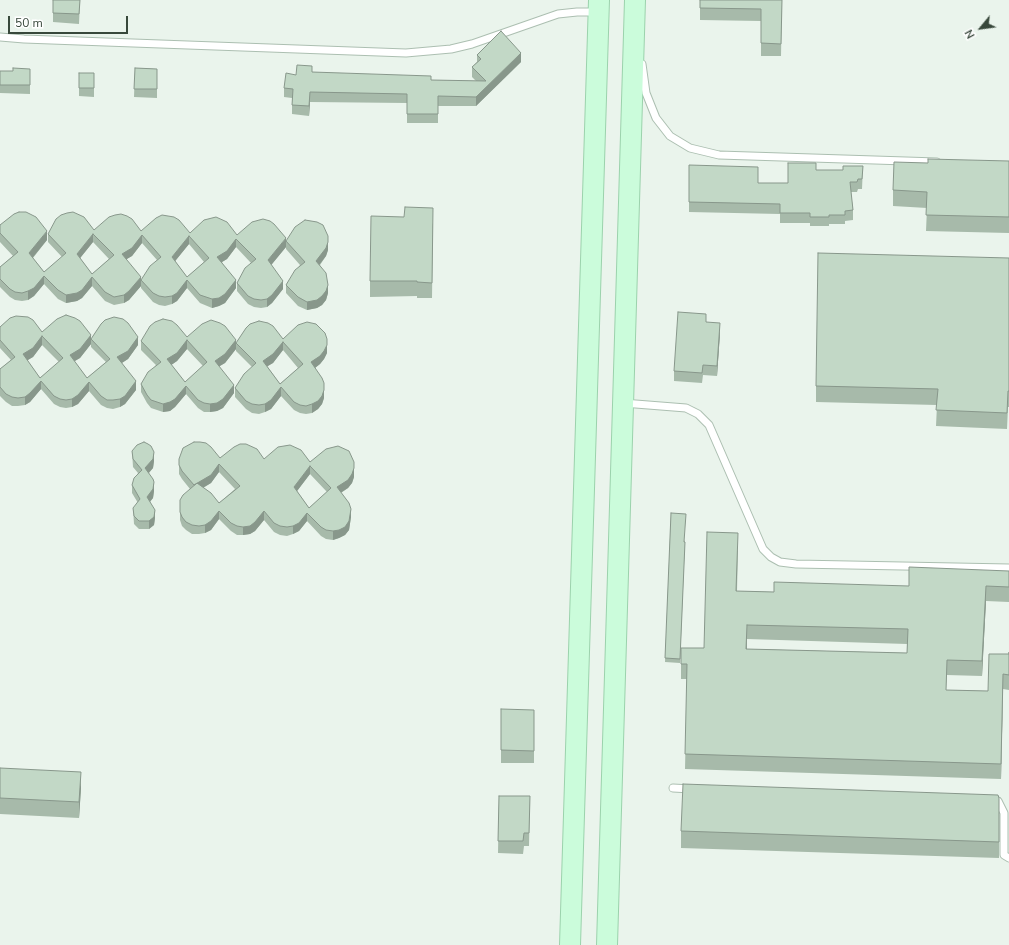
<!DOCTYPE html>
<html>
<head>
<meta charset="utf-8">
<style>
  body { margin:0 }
  #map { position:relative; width:1009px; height:945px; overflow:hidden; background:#eaf4ec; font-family:"Nunito Sans",sans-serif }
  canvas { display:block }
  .north { position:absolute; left:961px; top:8px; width:40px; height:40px; -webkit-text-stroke:3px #fff; paint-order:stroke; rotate:241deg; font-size:11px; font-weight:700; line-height:16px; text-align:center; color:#38483b }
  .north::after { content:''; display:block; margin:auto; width:14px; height:18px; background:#38483b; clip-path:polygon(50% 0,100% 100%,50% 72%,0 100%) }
  .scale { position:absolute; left:8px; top:16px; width:120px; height:18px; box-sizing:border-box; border:2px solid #38483b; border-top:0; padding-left:5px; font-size:12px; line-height:14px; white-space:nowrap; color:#38483b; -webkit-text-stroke:3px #fff; paint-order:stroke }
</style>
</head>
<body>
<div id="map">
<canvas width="1009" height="945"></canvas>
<div class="north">N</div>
<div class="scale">50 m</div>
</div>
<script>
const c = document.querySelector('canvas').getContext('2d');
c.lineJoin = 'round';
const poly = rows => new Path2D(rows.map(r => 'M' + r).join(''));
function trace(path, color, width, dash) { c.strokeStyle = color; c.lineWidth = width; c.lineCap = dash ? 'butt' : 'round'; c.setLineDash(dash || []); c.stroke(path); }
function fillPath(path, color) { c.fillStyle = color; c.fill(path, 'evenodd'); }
const lane = poly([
  [0,37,24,39,406,53,451,49,472,44,558,14,577,12,597,12],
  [642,64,646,93,656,118,670,136,690,148,719,155,937,162],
  [623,403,686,408,698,414,709,425,763,549,771,557,780,562,796,564,1009,568],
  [673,788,691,789],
  [991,801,998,801,1004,813,1004,855,1009,858]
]);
const secondary = poly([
  [570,945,599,0],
  [607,945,635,0]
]);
const wall = poly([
  [80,0,79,24,53,22,53,13],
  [700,0,782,0,781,56,761,56,761,21,700,20],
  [477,55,521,62,476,106,438,106,438,123,407,123,407,103,310,102,309,116,292,114,292,98,284,97,284,88,296,75,312,72,431,80,476,81,472,77,472,67,477,62],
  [135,68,157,69,157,98,134,97],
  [30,69,30,94,0,93,0,71,13,71],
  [79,73,94,73,94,97,79,96],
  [1009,161,1009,233,926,231,927,208,893,206,893,190,928,163],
  [689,165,758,183,788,183,816,170,843,170,863,166,862,189,858,189,857,192,851,192,853,210,853,220,845,221,845,224,829,224,829,226,810,226,810,223,780,223,780,214,689,212],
  [433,223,432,298,417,298,417,296,370,297,370,281],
  [0,225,47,240,33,258,44,272,62,257,48,242,48,234,94,230,141,231,237,235,286,247,271,265,283,289,272,303,267,307,261,308,254,307,248,304,237,291,237,283,251,263,236,247,227,259,222,262,236,288,225,303,219,306,212,308,200,303,187,288,177,301,172,304,165,306,159,305,153,302,141,288,141,280,157,260,142,243,132,256,126,259,141,286,129,300,124,303,114,305,105,301,92,286,82,298,77,301,66,303,58,299,44,284,34,296,28,300,22,301,15,300,10,297,0,287,0,267,13,256,0,242],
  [93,242,109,259,92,274,80,258],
  [189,244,204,262,187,277,175,261],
  [286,241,328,250,326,256,320,265,328,293,326,300,322,305,317,308,307,310,298,306,286,293,286,285,300,265,286,249],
  [1009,258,1009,407,1008,407,1007,429,936,426,937,405,816,402,816,386],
  [706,322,720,333,717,376,703,375,702,383,674,381,674,371],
  [0,327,42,332,91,344,80,358,74,361,87,378,106,362,91,347,91,339,138,345,128,359,122,363,136,390,125,404,120,407,113,409,107,408,101,405,89,391,78,404,72,407,66,408,60,407,54,404,41,389,30,402,25,405,18,406,12,406,6,402,0,396,0,369,11,360,0,348],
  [42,345,59,362,40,378,27,360,33,357],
  [187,337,236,349,225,363,219,366,234,393,223,408,217,411,210,412,204,412,198,408,186,394,175,407,170,411,163,412,151,408,147,403,141,392,141,384,156,365,141,350,141,341],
  [187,349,203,366,185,382,171,365,177,361],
  [283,339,327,353,324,359,320,364,315,368,324,398,322,404,318,409,312,413,306,414,300,413,294,410,281,396,271,409,265,412,259,414,252,413,246,409,235,397,235,388,252,367,236,351,236,343],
  [283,350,298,368,280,384,267,366,273,363],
  [132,451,154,461,153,468,149,473,154,491,153,498,150,502,155,518,154,525,149,529,139,529,134,524,133,508,138,503,132,493,132,485,138,473,133,467],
  [220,458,264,459,310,462,354,477,352,483,348,488,341,493,351,517,349,530,345,535,339,538,333,540,326,539,321,536,307,521,299,531,293,534,287,536,280,535,274,532,264,520,255,531,250,534,243,535,237,535,231,531,219,519,211,530,205,533,199,534,192,534,186,530,182,526,180,520,180,512,190,489,182,479,179,474,179,459],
  [219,472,235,489,219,503,203,488,211,483],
  [310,474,327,492,309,508,297,491],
  [671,513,685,542,680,663,665,662],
  [738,548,737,591,774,592,909,586,1009,571,1009,602,986,601,982,676,947,675,946,690,988,691,1009,654,1009,652,1009,690,1003,689,1001,779,685,769,687,679,681,679,681,648,704,648],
  [747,639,907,644,907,653,747,649],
  [534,710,534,763,501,763,501,750],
  [0,768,81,788,79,818,0,814],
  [499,796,530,796,529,846,524,846,523,854,498,853],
  [999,798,999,858,681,848,681,831]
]);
const shadedWall = poly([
  [521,53,521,62,476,106,476,97],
  [310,92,310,102,309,116,309,106],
  [47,231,47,240,29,262,29,253],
  [93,234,93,242,77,262,77,254],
  [142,235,142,243,132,256,122,262,122,254],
  [189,236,189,244,172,265,172,257],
  [286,238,286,247,268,269,268,260],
  [236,239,236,247,227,259,217,265,217,257],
  [328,242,328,250,326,256,316,269,316,261],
  [44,276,44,284,34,296,28,300,28,291],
  [92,277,92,286,82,298,77,301,66,303,66,295],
  [141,277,141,286,129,300,124,303,124,295],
  [187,280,187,288,177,301,172,304,172,296],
  [236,280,236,288,225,303,219,306,212,308,212,299],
  [283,281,283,289,272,303,267,307,267,299],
  [328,285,328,293,326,300,322,305,317,308,307,310,307,302],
  [720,323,720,333,717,376,717,366],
  [91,335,91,344,80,358,70,364,70,355],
  [42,336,42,345,33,357,23,363,23,354],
  [138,337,138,345,128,359,117,366,117,357],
  [187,340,187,349,177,361,167,368,167,359],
  [236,340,236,349,225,363,215,369,215,361],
  [283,342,283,350,273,363,263,369,263,361],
  [327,345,327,353,324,359,320,364,311,371,311,362],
  [41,381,41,389,30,402,25,405,25,397],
  [136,381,136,390,125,404,120,407,120,399],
  [89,382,89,391,78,404,72,407,72,399],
  [234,385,234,393,223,408,217,411,210,412,210,404],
  [186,386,186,394,175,407,170,411,163,412,163,404],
  [281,387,281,396,271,409,265,412,265,404],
  [324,390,324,398,322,404,318,409,312,413,312,404],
  [154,452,154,461,153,468,145,477,145,468],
  [219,464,219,472,211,483,194,493,194,485],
  [310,466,310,474,294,495,294,487],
  [354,468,354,477,352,483,348,488,337,495,337,487],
  [154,482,154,491,153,498,147,505,147,497],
  [351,509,351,517,349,530,345,535,339,538,333,540,333,531],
  [155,510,155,518,154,525,149,529,149,521],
  [219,511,219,519,211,530,205,533,205,525],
  [264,511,264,520,255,531,250,534,243,535,243,527],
  [307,513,307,521,299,531,293,534,293,526],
  [986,586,986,601,982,676,982,661],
  [747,625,747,639,746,664,746,649],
  [1003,674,1003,689,1001,779,1001,764],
  [81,772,81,788,79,818,79,802]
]);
const building = poly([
  [53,0,80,0,79,14,53,13,53,0],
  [700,0,782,0,781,44,761,43,761,9,700,8,700,0],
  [501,31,521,53,476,97,438,96,438,114,407,114,407,94,310,92,309,106,292,105,293,89,284,88,286,73,296,75,297,65,312,66,312,72,431,76,431,80,486,81,472,67,481,59,477,55,501,31],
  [13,68,30,69,30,85,0,85,0,71,13,71,13,68],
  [135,68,157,69,157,89,134,89,135,68],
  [79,73,94,73,94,88,79,88,79,73],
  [928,159,1009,161,1009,217,926,215,927,192,893,190,894,162,928,163,928,159],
  [788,163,816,163,816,170,843,170,843,166,863,166,862,179,858,179,857,182,850,182,853,210,845,211,845,215,829,215,829,217,810,217,810,213,780,213,780,204,689,202,689,165,758,167,758,183,788,183,788,163],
  [405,207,433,208,432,283,417,282,417,281,370,281,371,216,404,217,405,207],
  [19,212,26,212,36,217,47,231,29,253,44,272,66,253,48,234,56,219,61,215,67,213,73,212,84,217,94,230,109,217,115,215,121,214,127,216,132,219,141,231,156,218,162,215,174,217,179,220,190,233,204,220,216,217,227,222,237,235,252,222,263,219,270,221,274,224,286,238,268,260,283,281,272,295,267,299,261,300,254,299,248,296,237,283,245,268,256,259,236,239,227,251,217,257,236,280,225,294,219,298,212,299,200,295,187,280,177,293,172,296,165,297,159,296,153,293,141,280,150,266,161,257,142,235,132,248,122,254,141,277,129,291,124,295,114,297,105,292,92,277,82,290,77,293,66,295,58,290,44,276,34,288,28,291,22,293,15,292,10,289,0,279,0,267,18,252,0,233,0,225,14,214,19,212],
  [93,234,114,255,92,274,77,254,93,234],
  [189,236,209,258,187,277,172,257,189,236],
  [305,220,317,222,323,225,328,236,328,242,326,248,316,261,326,273,328,285,326,291,322,296,317,300,307,302,298,297,286,285,295,270,305,262,286,241,295,227,305,220],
  [818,253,1009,258,1009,391,1008,391,1007,413,936,410,938,389,816,386,818,253],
  [678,312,706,314,706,322,720,323,717,366,703,365,702,373,674,371,678,312],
  [66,315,75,318,80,321,91,335,80,349,70,355,87,378,110,359,91,339,101,324,105,320,114,317,123,319,128,323,138,337,128,351,117,357,136,381,125,396,120,399,113,400,107,400,101,396,89,382,78,395,72,399,66,400,60,399,54,396,41,381,30,393,25,397,18,398,12,397,6,394,0,387,0,369,15,357,0,340,0,327,10,318,16,316,28,317,33,320,42,332,57,319,66,315],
  [42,336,63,358,40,378,23,354,33,348,42,336],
  [163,319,172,321,177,325,187,337,202,324,211,320,220,323,225,326,236,340,225,354,215,361,234,385,223,399,217,403,210,404,204,403,198,400,186,386,175,399,170,402,163,404,151,400,147,395,141,384,148,372,161,362,141,341,150,326,155,322,163,319],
  [187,340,207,362,185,382,167,359,177,353,187,340],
  [259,321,268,323,273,326,283,339,298,325,307,322,316,324,325,333,327,339,327,345,324,351,320,356,311,362,322,378,324,383,324,390,322,396,318,401,312,404,306,406,300,405,294,402,281,387,271,400,265,404,259,405,252,404,246,401,235,388,244,374,256,363,236,343,246,328,250,324,259,321],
  [283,342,303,364,280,384,263,361,273,354,283,342],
  [144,442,148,444,151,446,154,452,153,459,145,468,153,479,154,482,153,489,147,497,155,510,154,517,149,521,139,521,134,516,133,508,140,499,132,485,134,478,142,470,133,459,132,451,137,445,144,442],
  [194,442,200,442,206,443,211,447,220,458,234,447,240,444,246,444,257,449,264,459,278,447,290,445,301,450,310,462,326,449,338,446,349,451,354,462,354,468,352,474,348,480,337,487,349,503,351,509,349,521,345,527,339,530,333,531,326,530,321,527,307,513,299,523,293,526,287,527,280,526,274,523,264,511,255,522,250,526,243,527,237,526,231,523,219,511,211,521,205,525,199,526,192,525,186,522,182,517,180,512,180,500,183,495,197,483,211,493,219,503,240,486,219,464,211,475,194,485,182,471,179,465,179,459,183,448,194,442],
  [310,466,331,488,309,508,294,487,310,466],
  [671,513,686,514,684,542,685,542,680,659,665,658,671,513],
  [707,532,738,533,736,591,774,592,774,582,909,586,909,567,1009,571,1009,587,986,586,982,661,947,660,946,690,988,691,989,654,1009,654,1009,652,1009,675,1003,674,1001,764,685,754,687,664,681,664,681,648,704,648,707,532],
  [747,625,908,629,907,653,746,649,747,625],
  [501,709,534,710,534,751,501,750,501,709],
  [0,768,81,772,79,802,0,798,0,768],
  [683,784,998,795,999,798,999,842,681,831,683,784],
  [499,796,530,796,529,833,524,833,523,841,498,841,499,796]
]);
trace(lane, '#acbfb1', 9);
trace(secondary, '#9bd2ac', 22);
trace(lane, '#fff', 7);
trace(secondary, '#cbfcdb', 20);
fillPath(wall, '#a7baaa');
fillPath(shadedWall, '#88978b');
fillPath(building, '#c2d8c6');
trace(building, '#88978b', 1);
</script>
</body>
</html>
